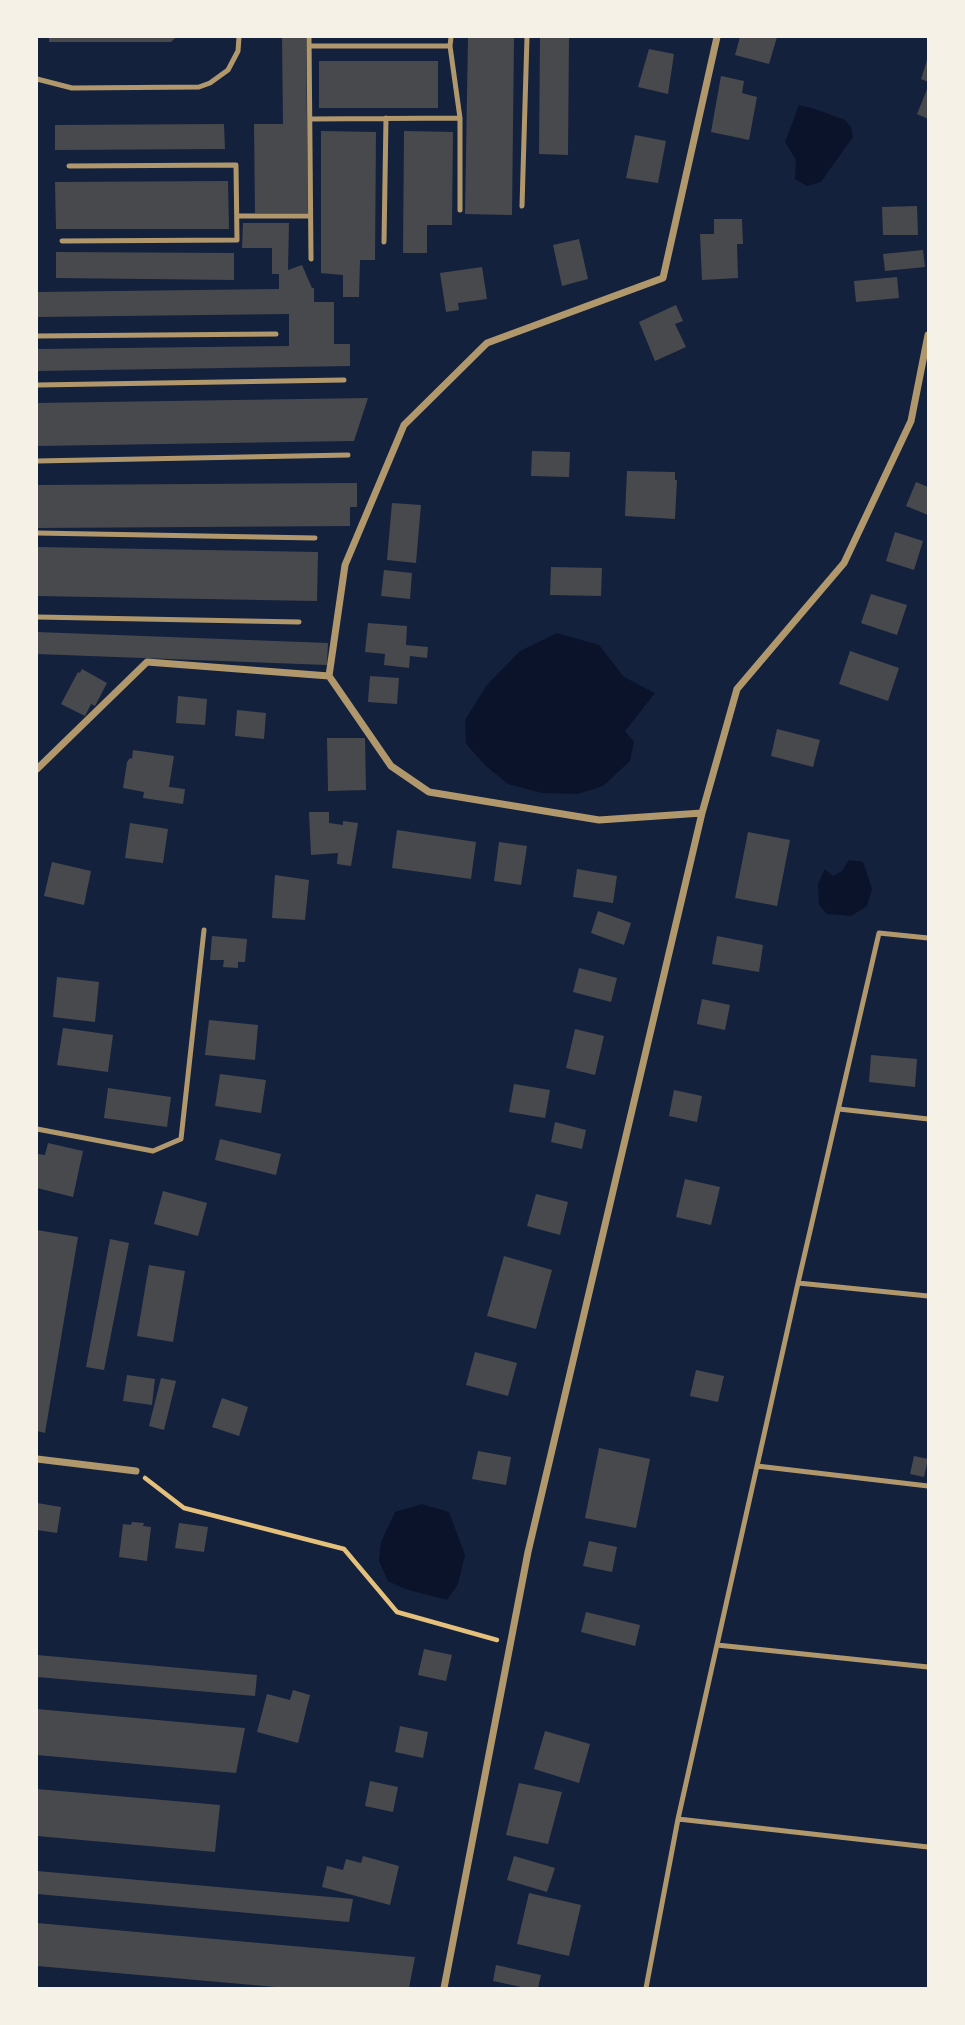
<!DOCTYPE html>
<html>
<head>
<meta charset="utf-8">
<style>
  body { margin:0 }
  #map { position:relative; width:965px; height:2025px; overflow:hidden; background:#14213d; font-family:Rubik,sans-serif }
  canvas { display:block }
  .frame { position:absolute; inset:0; border:38px solid #f6f1e7; pointer-events:none }
</style>
</head>
<body>
<div id="map">
<canvas width="965" height="2025"></canvas>
<div class="frame"></div>
</div>
<script>
const c = document.querySelector('canvas').getContext('2d');
c.lineJoin = 'round';
function fillPath(path, color) { c.fillStyle = color; c.fill(path, 'evenodd'); }
const poly = rows => new Path2D(rows.map(r => 'M' + r).join(''));
function trace(path, color, width, dash) { c.strokeStyle = color; c.lineWidth = width; c.lineCap = dash ? 'butt' : 'round'; c.setLineDash(dash || []); c.stroke(path); }
const water = poly([
  [799,105,815,109,845,120,851,127,853,137,821,182,807,186,795,179,796,160,785,142],
  [557,633,599,645,624,677,655,693,625,731,634,742,630,761,603,786,578,794,542,793,508,784,487,767,466,744,465,720,486,686,520,651],
  [849,860,863,862,872,889,867,906,851,916,827,914,819,905,818,884,825,869,833,876,842,871],
  [422,1504,449,1512,465,1555,458,1584,447,1600,405,1589,388,1581,379,1561,381,1542,395,1512]
]);
const building = poly([
  [49,37,176,37,171,42,49,42],
  [282,37,306,37,308,213,255,213,254,124,283,124],
  [468,37,514,37,512,215,465,214],
  [540,37,569,37,568,155,539,154],
  [740,37,777,37,769,64,735,55],
  [649,49,674,54,668,94,638,87],
  [928,57,928,82,921,79],
  [319,61,438,61,438,108,319,108],
  [721,76,744,81,742,93,757,97,749,140,711,132],
  [928,87,928,119,917,114],
  [224,124,225,149,55,150,55,125],
  [321,131,376,132,375,260,360,260,359,297,343,297,343,275,321,273],
  [404,131,453,132,452,225,427,225,427,253,403,253],
  [635,135,666,141,658,183,626,178],
  [228,181,229,229,56,229,55,182],
  [917,206,918,235,883,235,882,207],
  [714,219,742,219,743,244,737,244,738,278,702,280,700,234,714,234],
  [243,223,289,223,288,270,302,265,312,288,314,288,314,302,334,302,334,344,350,344,350,366,37,371,37,349,289,346,289,314,37,317,37,292,279,289,279,274,272,274,272,248,242,248],
  [579,239,588,279,562,286,553,245],
  [923,250,925,267,885,271,883,254],
  [56,252,234,253,234,280,56,278],
  [482,267,487,299,458,303,459,310,446,312,440,273],
  [897,277,899,298,856,302,854,281],
  [676,305,683,321,675,324,686,347,655,361,639,322],
  [368,398,354,441,37,446,37,403],
  [532,451,570,452,569,477,531,476],
  [627,471,675,472,675,480,677,480,675,519,625,516],
  [916,482,928,487,928,515,906,506],
  [357,483,357,507,350,507,350,526,37,528,37,485],
  [392,503,421,505,416,563,387,560],
  [895,532,923,541,914,570,886,561],
  [37,547,318,552,317,601,37,596],
  [551,567,602,568,601,596,550,595],
  [384,570,412,573,410,599,381,596],
  [871,594,907,605,897,635,861,623],
  [368,623,407,626,406,645,428,647,427,658,410,656,409,668,384,665,385,654,365,652],
  [37,632,328,643,327,665,37,654],
  [850,651,899,668,888,701,839,684],
  [82,669,107,683,95,706,91,704,85,716,61,704,78,672,80,673],
  [370,676,399,678,397,704,368,702],
  [178,696,207,699,205,725,176,723],
  [237,710,266,713,264,739,235,736],
  [777,729,820,740,813,767,771,756],
  [327,738,365,738,366,790,328,791],
  [133,750,174,756,169,787,185,789,183,804,143,798,144,792,123,788,127,762,130,758,132,759],
  [309,812,329,812,329,823,343,825,343,821,358,823,351,866,337,864,338,853,311,855],
  [130,823,168,829,163,863,125,858],
  [397,830,476,842,471,879,392,868],
  [748,832,790,840,777,906,735,898],
  [499,842,527,846,521,885,494,881],
  [52,862,91,871,84,905,44,896],
  [577,869,617,876,613,903,573,897],
  [275,875,309,880,305,920,272,918],
  [598,911,631,923,624,945,591,933],
  [212,936,247,939,245,962,238,962,238,968,223,967,224,960,210,960],
  [717,936,763,945,759,972,712,964],
  [579,968,617,978,611,1002,573,992],
  [57,977,99,982,95,1022,53,1017],
  [702,999,730,1005,725,1030,697,1024],
  [209,1020,258,1025,255,1060,205,1055],
  [63,1028,113,1035,108,1072,57,1065],
  [575,1029,604,1036,595,1075,566,1068],
  [871,1055,917,1059,915,1087,869,1082],
  [220,1074,266,1080,261,1113,215,1106],
  [514,1084,550,1090,545,1118,509,1112],
  [108,1088,171,1097,167,1127,104,1118],
  [674,1090,702,1096,697,1122,669,1116],
  [555,1122,586,1130,582,1149,551,1142],
  [220,1139,281,1154,276,1175,215,1160],
  [48,1143,83,1151,73,1197,37,1188,38,1154,45,1155],
  [685,1179,720,1187,711,1225,676,1217],
  [163,1191,207,1203,198,1236,154,1224],
  [536,1194,568,1202,560,1235,527,1226],
  [37,1230,78,1237,45,1433,37,1431],
  [110,1239,129,1243,104,1370,86,1367],
  [504,1256,552,1270,536,1329,487,1316],
  [149,1265,185,1271,173,1342,137,1336],
  [475,1352,517,1363,508,1396,466,1385],
  [696,1370,724,1376,718,1402,690,1396],
  [127,1375,155,1379,152,1405,123,1401],
  [161,1378,176,1381,164,1430,149,1426],
  [222,1398,248,1407,239,1436,212,1427],
  [599,1448,650,1459,636,1528,585,1518],
  [478,1451,511,1457,506,1485,472,1479],
  [914,1456,928,1459,924,1477,910,1474],
  [37,1503,61,1507,57,1533,37,1530],
  [132,1522,144,1523,143,1526,151,1527,147,1561,119,1557,123,1524,131,1525],
  [179,1523,208,1527,204,1552,175,1548],
  [589,1541,617,1547,612,1572,583,1566],
  [586,1612,640,1625,635,1646,581,1632],
  [424,1649,452,1655,446,1681,418,1675],
  [37,1655,257,1675,255,1696,37,1677],
  [293,1690,310,1695,298,1743,257,1732,267,1694,290,1700],
  [37,1709,245,1728,236,1773,37,1755],
  [400,1726,428,1732,423,1758,395,1752],
  [545,1731,590,1744,579,1783,534,1769],
  [370,1781,398,1787,393,1812,365,1806],
  [519,1783,562,1792,548,1844,506,1835],
  [37,1789,220,1805,215,1852,37,1836],
  [363,1856,399,1866,390,1905,322,1887,327,1866,343,1870,346,1859,361,1863],
  [514,1856,555,1868,547,1892,507,1880],
  [37,1871,353,1899,349,1922,37,1894],
  [529,1893,581,1905,569,1956,517,1944],
  [37,1923,415,1957,409,1988,287,1988,37,1966],
  [496,1965,541,1975,538,1988,526,1988,493,1981]
]);
const path = poly([
  [145,1478,184,1508,344,1549,397,1612,497,1640]
]);
const service = poly([
  [309,37,311,259],
  [451,37,450,46,460,118,460,210],
  [309,46,450,46],
  [37,79,72,88,199,87,210,83,228,70,238,51,239,37],
  [310,119,460,118],
  [522,206,527,37],
  [237,216,310,216],
  [62,241,237,240,236,165,69,166],
  [384,242,386,118],
  [37,336,276,334],
  [37,385,344,380],
  [37,461,348,455],
  [37,533,315,538],
  [37,617,299,622],
  [839,1109,928,1119],
  [37,1129,153,1151,181,1139,204,930],
  [798,1283,928,1296],
  [757,1466,928,1486],
  [717,1645,928,1667],
  [678,1819,928,1847],
  [646,1988,678,1819,798,1283,879,933,928,938]
]);
const minor = poly([
  [329,676,391,766,429,792,599,820,702,813],
  [37,769,147,662,329,676,345,565,404,425,487,343,663,278,717,37],
  [37,1459,136,1471],
  [444,1988,528,1552,702,813,737,689,844,563,911,421,928,335]
]);
fillPath(water, '#0b132b');
fillPath(building, '#48494c');
trace(path, '#e5c07b', 4.5);
trace(service, '#b1986c', 5);
trace(minor, '#b1986c', 7);
</script>
</body>
</html>
